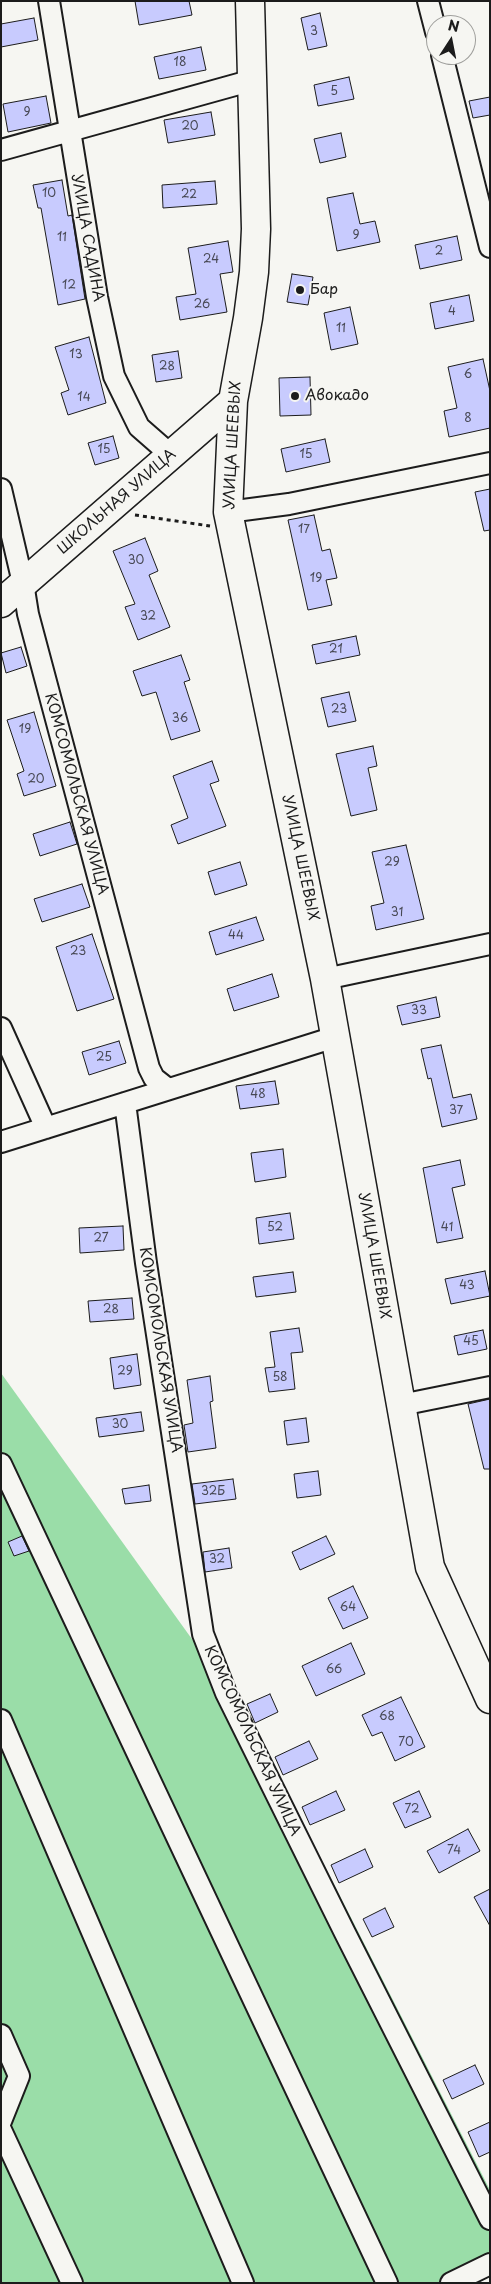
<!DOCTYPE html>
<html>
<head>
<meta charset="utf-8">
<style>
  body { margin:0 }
  #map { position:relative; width:491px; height:2284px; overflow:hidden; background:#f6f6f2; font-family:"Playpen Sans",sans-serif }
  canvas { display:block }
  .frame { position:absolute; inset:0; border:2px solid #1c1c1c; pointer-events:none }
  .north { position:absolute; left:426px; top:15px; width:50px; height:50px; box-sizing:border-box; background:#f6f6f2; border:1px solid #9f9f9c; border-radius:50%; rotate:11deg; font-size:14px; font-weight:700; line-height:20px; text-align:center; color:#1c1c1c }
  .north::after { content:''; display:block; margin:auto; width:18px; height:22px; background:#1c1c1c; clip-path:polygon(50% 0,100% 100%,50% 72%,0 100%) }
</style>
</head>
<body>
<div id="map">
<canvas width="491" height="2284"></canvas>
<div class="frame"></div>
<div class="north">N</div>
</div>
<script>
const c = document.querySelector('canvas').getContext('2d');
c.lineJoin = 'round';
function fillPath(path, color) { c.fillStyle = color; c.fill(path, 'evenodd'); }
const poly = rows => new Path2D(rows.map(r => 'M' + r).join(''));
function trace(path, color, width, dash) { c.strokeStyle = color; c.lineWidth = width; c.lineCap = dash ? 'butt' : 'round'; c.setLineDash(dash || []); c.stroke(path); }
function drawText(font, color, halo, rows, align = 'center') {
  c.font = font + ' "Playpen Sans",sans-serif'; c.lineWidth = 4; c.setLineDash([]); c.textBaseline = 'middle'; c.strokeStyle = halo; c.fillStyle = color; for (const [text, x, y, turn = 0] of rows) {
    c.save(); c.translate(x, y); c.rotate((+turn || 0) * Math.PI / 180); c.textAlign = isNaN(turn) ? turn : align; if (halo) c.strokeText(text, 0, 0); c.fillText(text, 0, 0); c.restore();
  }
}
const green = poly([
  [1,1373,250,1720,490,2190,490,2257,446,2283,1,2283]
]);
const building = poly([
  [135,1,189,1,192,15,139,25,135,1],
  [320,13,327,46,308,50,301,18,320,13],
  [34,18,38,40,1,47,1,24,34,18],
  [201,47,206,70,159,79,154,57,201,47],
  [349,77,354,99,318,106,314,85,349,77],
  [46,96,51,123,8,132,3,104,46,96],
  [490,97,490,115,473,118,469,101,490,97],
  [211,112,215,135,168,143,164,120,211,112],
  [341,133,346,157,320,163,314,139,341,133],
  [62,180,68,216,72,215,85,299,58,305,41,208,38,208,33,185,62,180],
  [215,181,217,204,163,208,162,185,215,181],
  [353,193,360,224,375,221,380,242,337,251,327,198,353,193],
  [457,236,462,260,420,269,415,245,457,236],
  [228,241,233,272,220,274,227,312,180,320,176,297,196,294,188,248,228,241],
  [292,274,313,277,308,305,287,302,292,274],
  [469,295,474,321,435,329,430,303,469,295],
  [350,307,358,344,331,350,324,313,350,307],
  [89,337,106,403,68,415,61,393,69,390,55,347,89,337],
  [178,351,182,378,156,382,152,355,178,351],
  [483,359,490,391,490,428,449,437,444,411,457,408,448,367,483,359],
  [310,377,311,415,280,416,279,378,310,377],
  [113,436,119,458,95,465,88,443,113,436],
  [325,439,330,462,286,472,281,449,325,439],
  [490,489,490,530,484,531,475,492,490,489],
  [314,515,322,551,330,549,337,578,326,580,332,605,308,610,288,520,314,515],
  [145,538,158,571,149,575,170,627,138,640,125,607,135,604,113,551,145,538],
  [356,636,360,655,316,664,312,645,356,636],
  [21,647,27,666,6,673,1,653,21,647],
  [181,655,190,680,184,682,200,731,171,740,156,692,142,696,133,671,181,655],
  [349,692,356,721,328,727,321,698,349,692],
  [34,712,56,786,24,796,17,774,24,771,7,720,34,712],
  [373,746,377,766,368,768,377,810,351,816,336,754,373,746],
  [212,761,219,781,210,784,226,826,178,844,171,825,188,818,173,776,212,761],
  [70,822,77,844,40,856,33,834,70,822],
  [406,845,424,919,376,930,371,906,384,903,372,852,406,845],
  [240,862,247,885,215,895,208,872,240,862],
  [82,884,90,907,42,922,34,899,82,884],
  [256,917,264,940,216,955,209,932,256,917],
  [92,934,114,999,77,1011,56,947,92,934],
  [272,974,279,997,234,1011,227,989,272,974],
  [436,997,440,1017,402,1025,397,1006,436,997],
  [119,1041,126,1063,89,1075,82,1052,119,1041],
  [441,1045,453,1098,471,1094,477,1119,442,1127,431,1078,428,1079,421,1049,441,1045],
  [275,1081,279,1104,240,1109,236,1086,275,1081],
  [283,1149,286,1177,255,1182,251,1153,283,1149],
  [460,1160,465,1185,452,1188,463,1238,437,1243,423,1168,460,1160],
  [290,1213,294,1239,259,1244,256,1218,290,1213],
  [123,1226,124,1250,80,1253,79,1228,123,1226],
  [485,1271,490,1296,451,1304,445,1279,485,1271],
  [293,1272,296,1292,256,1297,253,1277,293,1272],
  [132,1298,134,1319,90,1322,88,1301,132,1298],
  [299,1328,303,1352,291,1353,295,1389,269,1392,265,1368,275,1367,270,1332,299,1328],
  [483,1330,487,1349,458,1355,454,1336,483,1330],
  [137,1354,141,1385,114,1389,110,1358,137,1354],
  [210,1376,213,1401,210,1402,216,1448,188,1452,184,1425,193,1423,187,1380,210,1376],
  [490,1399,490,1469,484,1469,468,1404,490,1399],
  [141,1412,144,1431,99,1437,96,1418,141,1412],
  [306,1418,309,1442,287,1445,284,1421,306,1418],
  [318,1471,321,1495,297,1498,294,1474,318,1471],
  [233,1479,236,1499,195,1504,192,1484,233,1479],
  [149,1485,151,1501,125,1504,122,1489,149,1485],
  [22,1536,29,1551,14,1556,8,1542,22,1536],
  [326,1536,335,1554,300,1570,292,1552,326,1536],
  [229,1548,232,1568,205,1572,203,1552,229,1548],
  [353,1586,368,1618,343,1629,328,1598,353,1586],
  [351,1643,365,1674,316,1696,302,1666,351,1643],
  [270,1694,278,1712,255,1723,247,1704,270,1694],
  [401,1697,425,1747,395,1761,382,1732,372,1736,362,1715,401,1697],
  [309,1741,318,1759,283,1775,275,1757,309,1741],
  [336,1791,345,1810,310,1825,302,1807,336,1791],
  [419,1791,431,1817,405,1828,393,1803,419,1791],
  [468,1829,480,1851,439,1873,427,1851,468,1829],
  [365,1849,373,1867,339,1883,331,1865,365,1849],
  [490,1889,490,1926,474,1897,490,1889],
  [385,1908,394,1927,372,1937,363,1919,385,1908],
  [475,2065,484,2084,452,2099,443,2080,475,2065],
  [490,2122,490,2152,479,2157,468,2132,490,2122]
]);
const path = poly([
  [135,515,210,526]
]);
const street = poly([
  [49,1,97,297,114,376,139,427,171,455],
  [428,1,436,32],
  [442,55,490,247],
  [1,150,253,80],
  [1,489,23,583,28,614,149,1068,154,1078,168,1089],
  [228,512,289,504,490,463],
  [325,979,490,944],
  [1,1028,46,1128],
  [125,1103,146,1263,203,1634,226,1693,345,1933,490,2219],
  [1,1142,335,1037],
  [401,1405,490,1387],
  [1,1464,387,2283],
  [1,1720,243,2283],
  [1,2035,19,2076,1,2121],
  [1,2130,72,2283],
  [451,2283,490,2264]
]);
const secondary = poly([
  [250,1,256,229,254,272,248,318,233,401,228,512,325,979,430,1567,490,1699],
  [1,603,233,401]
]);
const markers = [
  [300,290,5,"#1c1c1c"],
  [295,396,5,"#1c1c1c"]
];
const numberNames = [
  ["3",314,32],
  ["18",180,63],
  ["5",334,92],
  ["9",27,113],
  ["20",190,127],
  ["10",49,194],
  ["22",189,195],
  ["9",356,236],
  ["11",62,238],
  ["2",439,252],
  ["24",211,260],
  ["12",69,286],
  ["26",202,305],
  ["4",452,312],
  ["11",341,329],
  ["13",76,355],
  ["28",167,367],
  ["6",468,375],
  ["14",84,398],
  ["8",468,419],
  ["15",104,450],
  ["15",306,455],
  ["17",304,530],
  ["30",136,561],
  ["19",316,579],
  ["32",148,617],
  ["21",336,650],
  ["23",339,710],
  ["36",180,719],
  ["19",25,730],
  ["20",36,780],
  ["29",392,863],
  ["31",397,913],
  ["44",236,936],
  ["23",78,952],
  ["33",419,1011],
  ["25",104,1058],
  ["48",258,1095],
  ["37",456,1111],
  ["52",275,1228],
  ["41",447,1228],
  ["27",101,1239],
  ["43",467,1286],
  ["28",111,1310],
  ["45",471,1342],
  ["29",125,1372],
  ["58",280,1378],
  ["30",120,1425],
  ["32Б",213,1492],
  ["32",217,1560],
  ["64",348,1608],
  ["66",334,1670],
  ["68",387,1717],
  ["70",406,1743],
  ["72",412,1810],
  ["74",454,1851]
];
const streetNames = [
  ["УЛИЦА САДИНА",87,238,80],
  ["УЛИЦА ШЕЕВЫХ",233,445,-87],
  ["ШКОЛЬНАЯ УЛИЦА",117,502,-41],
  ["КОМСОМОЛЬСКАЯ УЛИЦА",76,794,75],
  ["УЛИЦА ШЕЕВЫХ",300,858,78],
  ["УЛИЦА ШЕЕВЫХ",374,1256,80],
  ["КОМСОМОЛЬСКАЯ УЛИЦА",160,1350,81],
  ["КОМСОМОЛЬСКАЯ УЛИЦА",252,1741,65]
];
const poiNames = [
  ["Бар",310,290],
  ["Авокадо",305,396]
];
fillPath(green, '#9adda8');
fillPath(building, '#c8cbfe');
trace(building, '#1c1c1c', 1);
trace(street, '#1c1c1c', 24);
trace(secondary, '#1c1c1c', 31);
trace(path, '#1c1c1c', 3, [4, 4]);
trace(street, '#f6f6f2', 20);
trace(secondary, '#f6f6f2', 28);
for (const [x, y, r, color] of markers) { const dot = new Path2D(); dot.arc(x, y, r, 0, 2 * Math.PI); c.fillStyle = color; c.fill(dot); trace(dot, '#f6f6f2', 2); }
drawText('12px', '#474854', null, numberNames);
drawText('15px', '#1c1c1c', '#f6f6f2', streetNames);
drawText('15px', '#1c1c1c', '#f6f6f2', poiNames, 'left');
</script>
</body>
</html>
